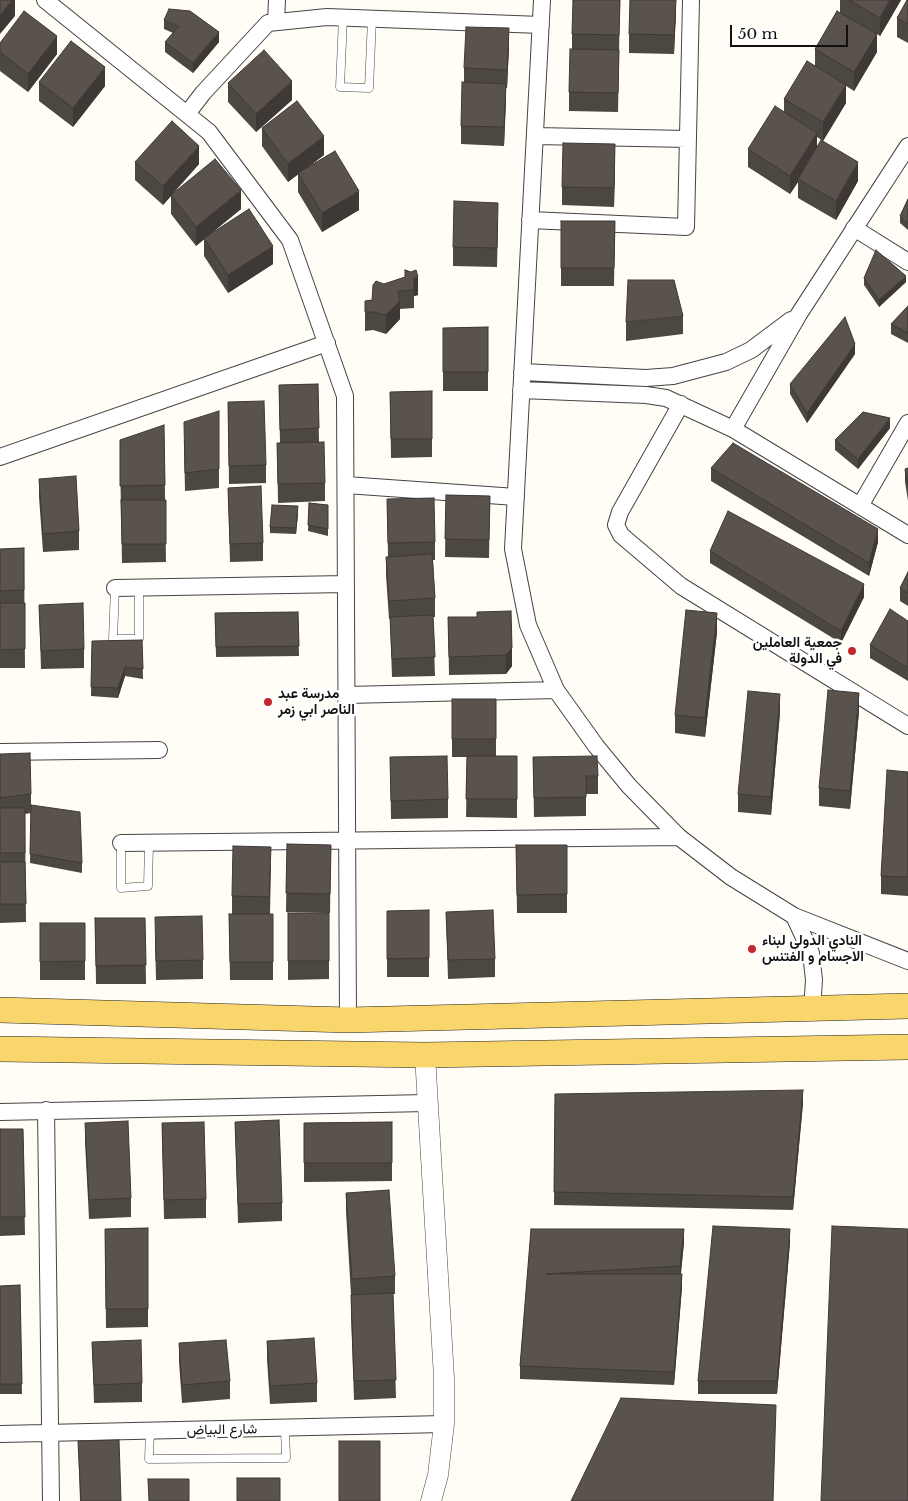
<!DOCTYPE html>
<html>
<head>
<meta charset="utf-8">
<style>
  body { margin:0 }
  #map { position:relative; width:908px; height:1501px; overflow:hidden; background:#fffdf5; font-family:"Libre Baskerville",serif }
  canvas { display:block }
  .scale { position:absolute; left:730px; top:25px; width:118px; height:22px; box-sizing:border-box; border:2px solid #111; border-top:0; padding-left:6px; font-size:15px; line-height:18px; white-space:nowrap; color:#111; -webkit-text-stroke:4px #fff; paint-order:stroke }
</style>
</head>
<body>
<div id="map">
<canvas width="908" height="1501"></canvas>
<div class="scale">50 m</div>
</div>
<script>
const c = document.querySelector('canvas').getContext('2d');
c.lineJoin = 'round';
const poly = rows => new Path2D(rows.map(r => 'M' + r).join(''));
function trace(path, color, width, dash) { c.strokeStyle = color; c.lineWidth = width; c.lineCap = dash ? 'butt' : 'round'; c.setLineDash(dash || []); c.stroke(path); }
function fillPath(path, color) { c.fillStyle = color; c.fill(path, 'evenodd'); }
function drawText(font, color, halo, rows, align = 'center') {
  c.font = font + ' "Libre Baskerville",Vazirmatn,serif'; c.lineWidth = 5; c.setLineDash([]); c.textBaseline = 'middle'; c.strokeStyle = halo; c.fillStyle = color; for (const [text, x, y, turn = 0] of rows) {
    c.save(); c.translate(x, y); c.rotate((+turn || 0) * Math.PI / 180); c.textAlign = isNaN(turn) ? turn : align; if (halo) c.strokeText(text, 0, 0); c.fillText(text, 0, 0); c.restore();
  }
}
const service = poly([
  [343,18,340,87,369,88,372,19],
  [115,588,113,639,139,639,139,588],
  [121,843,121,888,148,886,149,843],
  [150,1431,149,1459,286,1458,285,1428]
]);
const minor = poly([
  [45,0,209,132,290,240,345,396,348,1020],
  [542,0,513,549,528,625,556,690,596,746,629,786,679,837,731,877,794,916,908,961],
  [276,22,277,0],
  [187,114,203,93,268,23,327,17,541,25],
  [535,136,688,139],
  [530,220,686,227,691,0],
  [854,228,908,262],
  [522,372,646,378,673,376,726,362,751,350,791,320],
  [521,390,646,395,666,398,733,429,908,535],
  [681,404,620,512,616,525,621,535,681,586,908,726],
  [733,429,799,314,908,146],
  [0,457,327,343],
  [346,485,516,497],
  [860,506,908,423],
  [115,588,346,584],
  [347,695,556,690],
  [0,752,159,750],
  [121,843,679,837],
  [794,916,811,953,814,980,812,1010],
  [46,1110,51,1501],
  [0,1112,427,1103],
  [0,1434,444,1424]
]);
const tertiary = poly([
  [425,1055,444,1378,444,1424,438,1475,431,1501]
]);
const primary = poly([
  [0,1010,348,1020,908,1006],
  [0,1049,425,1055,908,1047]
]);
const wall = poly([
  [620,0,618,112,569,111,569,92,572,49,572,34],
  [840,0,901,0,880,36,877,34,877,52,854,91,846,86,846,103,823,141,817,137,817,147,858,181,836,220,798,198,798,182,790,194,748,167,748,149,784,112,784,99,815,66,815,49,840,12],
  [908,0,908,43,897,37,897,18],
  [676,11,674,54,629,53,629,34],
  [164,20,219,42,193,73,165,52,165,42,173,33,164,29],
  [0,43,57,54,28,92,0,71],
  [509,46,507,88,506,88,504,146,461,144,461,126,464,82,464,68],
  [39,82,105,86,73,127,39,101],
  [228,83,292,100,256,132,228,102],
  [262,128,324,155,307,168,359,210,322,232,298,192,298,174,288,182,262,146],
  [135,162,199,164,171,195,241,209,210,234,273,264,228,293,204,256,204,239,196,246,171,214,171,196,163,205,135,180],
  [615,163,614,207,562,205,562,187],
  [908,199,908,230,900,223,900,216],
  [498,221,497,267,453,266,453,247],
  [561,221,615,221,614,286,561,286],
  [405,270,418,295,414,296,414,308,400,309,400,319,386,334,373,330,365,331,365,301,372,300,384,284,405,277],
  [864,278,906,282,879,307,864,285],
  [908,306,908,343,891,334,891,324],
  [683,316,683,334,626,341,626,322],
  [488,327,488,391,443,391,443,328],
  [855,354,807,423,790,394,790,384],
  [318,384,319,442,325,483,325,501,278,503,277,443,280,443,279,385],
  [432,391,432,457,391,458,390,392],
  [228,402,266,465,266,483,229,484],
  [219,411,219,488,185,491,184,440],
  [164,425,166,562,122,563,120,458],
  [890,428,858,469,835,450,835,440],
  [711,468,878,542,869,576,711,481],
  [908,468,908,501,905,482,905,469],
  [39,479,79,531,79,550,43,552,39,497],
  [228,488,263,543,263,561,230,562],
  [446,495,490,496,489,558,445,557],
  [387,499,435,542,435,560,433,560,435,598,435,617,433,617,435,676,392,677,390,619,389,619,386,575,386,557,388,557],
  [309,503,328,505,328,536,308,531],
  [298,513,296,534,270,533,270,527],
  [24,548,25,668,0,668,0,549],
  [710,551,864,597,841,643,710,563],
  [908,572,908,606,900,601,900,588],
  [39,605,84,649,84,668,41,669],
  [511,611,512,666,506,674,449,675,448,617,477,617],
  [298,612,299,656,216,657,215,613],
  [908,621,908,681,870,658,870,645],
  [717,632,705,737,675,733,675,715],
  [142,640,143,679,125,676,118,698,91,696,92,641],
  [452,699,496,699,496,756,517,756,517,818,466,817,467,757,452,757],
  [859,711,850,809,819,806,819,788],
  [780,712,771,815,738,812,738,794],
  [0,754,31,794,31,813,25,814,26,922,0,923],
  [390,757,448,799,448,818,391,819],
  [533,757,598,776,598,794,586,794,586,816,534,817],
  [908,772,908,896,881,894,881,876],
  [31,805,82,863,82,873,30,863],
  [287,844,331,845,330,913,286,912],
  [516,845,567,845,567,913,517,913],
  [271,865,270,914,273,914,273,980,230,980,229,914,232,914,232,896],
  [429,910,429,977,387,977,387,911],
  [446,912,495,959,495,977,448,979],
  [288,913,329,913,329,979,288,980],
  [95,918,145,918,146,984,96,984],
  [40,923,85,923,85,980,40,980],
  [155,936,203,960,203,979,156,980],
  [555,1094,803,1103,793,1210,554,1205],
  [235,1122,282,1203,282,1221,238,1223],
  [392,1122,392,1181,304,1182,304,1123],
  [85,1123,131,1198,131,1217,89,1219,85,1142],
  [162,1123,206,1199,206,1218,164,1219],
  [0,1129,23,1129,25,1235,0,1236],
  [346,1193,395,1276,395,1294,393,1294,396,1398,354,1400,351,1314,351,1295,346,1212],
  [148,1228,148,1327,106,1328,105,1229],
  [531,1229,684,1242,681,1274,682,1287,674,1385,520,1379,520,1366],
  [790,1242,777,1394,698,1394,698,1381],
  [20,1285,22,1394,0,1394,0,1286],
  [267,1341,317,1383,317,1402,270,1404,267,1359],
  [92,1342,142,1383,142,1402,94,1403],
  [179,1343,230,1381,230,1399,182,1403,179,1362],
  [78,1441,121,1501,80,1501]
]);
const shadedWall = poly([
  [12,0,15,0,15,16,0,34,0,15],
  [676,0,676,11,674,54,674,35],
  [890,0,901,0,880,36,880,18],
  [509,28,509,46,507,88,507,70],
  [219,32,219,42,193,73,193,63],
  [877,34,877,52,854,91,854,72],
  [57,36,57,54,28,92,28,74],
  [105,67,105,86,73,127,73,108],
  [292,81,292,100,256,132,256,114],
  [506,84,506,103,504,146,504,127],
  [846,85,846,103,823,141,823,122],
  [817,133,817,152,798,179,798,182,790,194,790,176],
  [324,136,324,155,288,182,288,164],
  [615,144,615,163,614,207,614,188],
  [199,146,199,164,163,205,163,186],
  [858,162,858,181,836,220,836,201],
  [241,190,241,209,196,246,196,227],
  [359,191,359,210,322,232,322,213],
  [273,246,273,264,228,293,228,275],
  [906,276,906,282,879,307,879,300],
  [418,277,418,295,414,296,414,278],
  [400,301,400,319,386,334,386,315],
  [855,344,855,354,807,423,807,413],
  [890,418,890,428,858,469,858,459],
  [298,506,298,513,296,534,296,528],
  [878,529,878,542,869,576,869,563],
  [864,584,864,597,841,643,841,631],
  [717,613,717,632,705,737,705,718],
  [512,648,512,666,506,674,506,655],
  [125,667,125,676,118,698,118,688],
  [859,693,859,711,850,809,850,791],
  [780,694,780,712,771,815,771,797],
  [803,1090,803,1103,793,1210,793,1197],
  [684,1229,684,1242,680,1279,680,1266],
  [790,1229,790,1242,777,1394,777,1381],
  [682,1274,682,1287,674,1385,674,1372]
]);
const building = poly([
  [0,0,12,0,0,15,0,0],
  [573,0,620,0,619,35,572,34,573,0],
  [630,0,676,0,674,35,629,34,630,0],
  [849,0,890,0,880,18,849,0],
  [907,0,908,0,908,24,897,18,907,0],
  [169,9,190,11,219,32,193,63,165,42,179,26,164,20,169,9],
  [24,11,57,36,28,74,0,52,0,43,24,11],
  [837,11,877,34,854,72,815,49,837,11],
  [466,27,509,28,507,70,464,68,466,27],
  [71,41,105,67,73,108,39,82,71,41],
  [570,49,619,50,618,93,569,92,570,49],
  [264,50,292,81,256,114,228,83,264,50],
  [807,61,846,85,823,122,784,99,807,61],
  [462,82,506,84,504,127,461,126,462,82],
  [297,101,324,136,288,164,262,128,297,101],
  [775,106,817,133,790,176,748,149,775,106],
  [172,121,199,146,163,186,135,162,172,121],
  [821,140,858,162,836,201,798,179,821,140],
  [563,143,615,144,614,188,562,187,563,143],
  [335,151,359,191,322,213,298,173,335,151],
  [215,159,241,190,196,227,171,195,215,159],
  [908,199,908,224,900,216,908,199],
  [454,201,498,203,497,248,453,247,454,201],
  [249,209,273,246,228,275,204,238,249,209],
  [561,221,615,221,614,268,561,268,561,221],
  [876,250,906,276,879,300,864,278,876,250],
  [405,270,411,272,416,270,418,277,414,278,414,290,398,291,400,301,386,315,373,312,365,312,365,301,372,300,373,285,376,281,384,284,405,277,405,270],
  [628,280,674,280,683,316,626,322,628,280],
  [908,306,908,333,891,324,908,306],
  [845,317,855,344,807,413,790,384,845,317],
  [488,327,488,372,443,372,443,328,488,327],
  [318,384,319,428,280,430,279,385,318,384],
  [432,391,432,439,391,439,390,392,432,391],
  [264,401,266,465,229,466,228,402,264,401],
  [219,411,219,469,185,473,184,422,219,411],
  [863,412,890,418,858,459,835,440,863,412],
  [164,425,165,485,120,486,120,440,164,425],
  [324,442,325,483,278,484,277,443,324,442],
  [733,443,878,529,869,563,711,468,733,443],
  [908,468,908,488,905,469,908,468],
  [76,476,79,531,43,534,39,479,76,476],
  [261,486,263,543,230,544,228,488,261,486],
  [446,495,490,496,489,540,445,539,446,495],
  [434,498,435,542,388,543,387,499,434,498],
  [121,500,166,500,166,544,122,544,121,500],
  [309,503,328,505,328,529,308,525,309,503],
  [272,505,298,506,296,528,270,527,272,505],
  [728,511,864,584,841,631,710,551,728,511],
  [24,548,24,590,0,591,0,549,24,548],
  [432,554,435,598,389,601,386,557,432,554],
  [908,572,908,593,900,588,908,572],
  [0,603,25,603,25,649,0,650,0,603],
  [83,603,84,649,41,651,39,605,83,603],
  [890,609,908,621,908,668,870,645,890,609],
  [686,610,717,613,705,718,675,715,686,610],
  [511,611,512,648,506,655,449,657,448,617,477,617,477,612,511,611],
  [298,612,299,646,216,647,215,613,298,612],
  [433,615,435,657,392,659,390,617,433,615],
  [142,640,143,669,125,667,118,688,91,687,92,641,142,640],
  [828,690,859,693,850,791,819,788,828,690],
  [748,691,780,694,771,797,738,794,748,691],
  [452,699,496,699,496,739,452,739,452,699],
  [30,753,31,794,0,798,0,754,30,753],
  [447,756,448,799,391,801,390,757,447,756],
  [467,756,517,756,517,799,466,799,467,756],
  [597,756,598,776,586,776,586,797,534,798,533,757,597,756],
  [887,770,908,772,908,877,881,876,887,770],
  [31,805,80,812,82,863,30,854,31,805],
  [0,808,25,808,25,853,0,853,0,808],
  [287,844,331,845,330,894,286,893,287,844],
  [516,845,567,845,567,894,517,895,516,845],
  [233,846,271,847,269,897,232,896,233,846],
  [0,862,25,862,26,904,0,904,0,862],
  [429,910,429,958,387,959,387,911,429,910],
  [493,910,495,959,448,960,446,912,493,910],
  [288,913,329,913,329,961,288,961,288,913],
  [229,914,273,914,273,962,230,962,229,914],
  [202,916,203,960,156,961,155,917,202,916],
  [95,918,145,918,146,965,96,966,95,918],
  [40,923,85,923,85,961,40,962,40,923],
  [803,1090,793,1197,554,1192,555,1094,803,1090],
  [279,1120,282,1203,238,1204,235,1122,279,1120],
  [128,1121,131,1198,89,1200,85,1123,128,1121],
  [204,1122,206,1199,164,1200,162,1123,204,1122],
  [392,1122,392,1163,304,1163,304,1123,392,1122],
  [0,1129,23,1129,25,1217,0,1217,0,1129],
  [389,1190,395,1276,352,1279,346,1193,389,1190],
  [713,1226,790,1229,777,1381,698,1381,713,1226],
  [832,1226,908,1229,908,1501,821,1501,832,1226],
  [148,1228,148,1309,106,1309,105,1229,148,1228],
  [531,1229,684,1229,680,1266,546,1274,682,1274,674,1372,520,1366,531,1229],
  [20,1285,22,1384,0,1384,0,1286,20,1285],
  [393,1293,396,1380,354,1381,351,1295,393,1293],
  [314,1338,317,1383,270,1386,267,1341,314,1338],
  [141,1340,142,1383,94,1385,92,1342,141,1340],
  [226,1340,230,1381,182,1385,179,1343,226,1340],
  [621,1398,776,1405,773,1501,571,1501,621,1398],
  [119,1440,121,1501,81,1501,78,1441,119,1440],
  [339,1441,380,1441,380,1501,339,1501,339,1441],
  [237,1478,280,1478,280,1501,237,1501,237,1478],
  [148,1479,189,1479,189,1501,149,1501,148,1479]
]);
const markers = [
  [852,651,5,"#c4262e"],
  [268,702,5,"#c4262e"],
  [752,949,5,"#c4262e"]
];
const poiNames = [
  ["جمعية العاملين",842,643,"right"],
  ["في الدولة",842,659,"right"],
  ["مدرسة عبد",278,694],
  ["الناصر ابي زمر",278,710],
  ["النادي الدولي لبناء",762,941],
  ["الاجسام و الفتنس",762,957]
];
const streetNames = [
  ["شارع البياض",222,1430,-1]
];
trace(service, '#444', 9);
trace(minor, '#444', 18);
trace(tertiary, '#444', 21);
trace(primary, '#222', 26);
trace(service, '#fff', 8);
trace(minor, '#fff', 16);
trace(tertiary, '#fff', 20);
trace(primary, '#f9d66b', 25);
fillPath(wall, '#4d4742');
fillPath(shadedWall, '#3f3936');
fillPath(building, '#5a524d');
trace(building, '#3f3936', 1);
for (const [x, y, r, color] of markers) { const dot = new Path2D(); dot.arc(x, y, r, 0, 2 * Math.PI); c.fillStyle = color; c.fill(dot); trace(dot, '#fff', 2); }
drawText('bold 14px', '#111', '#fff', poiNames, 'left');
drawText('14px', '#111', '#fff', streetNames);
</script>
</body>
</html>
